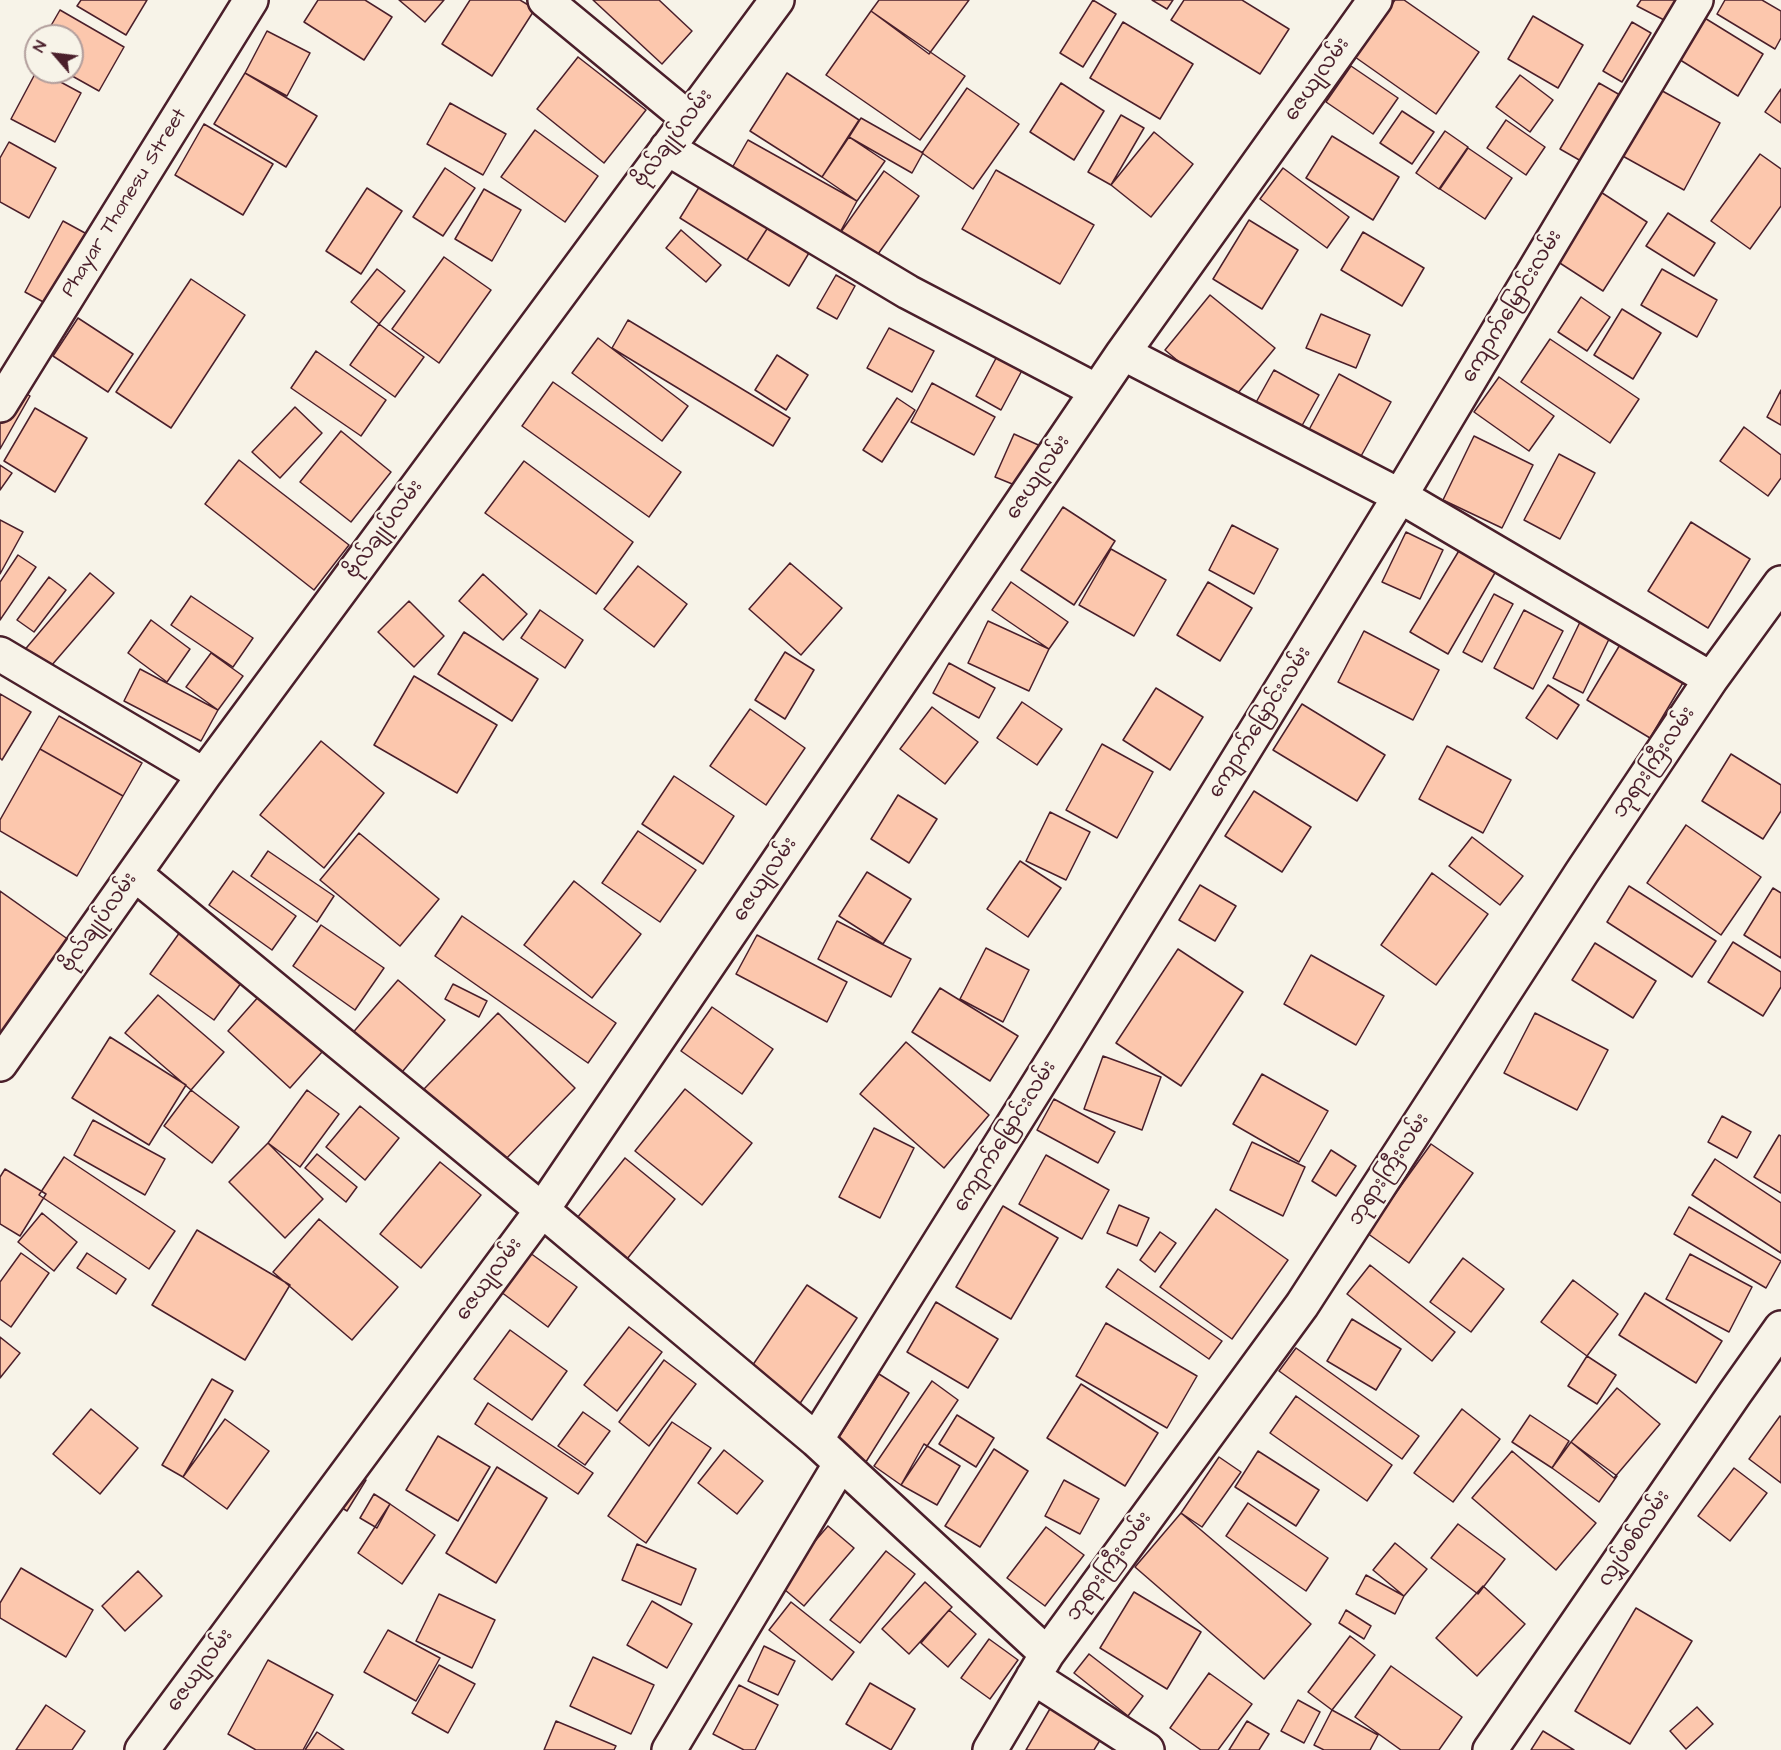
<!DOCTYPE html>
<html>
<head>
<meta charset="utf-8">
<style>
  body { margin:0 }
  #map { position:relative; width:1781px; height:1750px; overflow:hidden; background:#f7f3e8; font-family:"Architects Daughter",sans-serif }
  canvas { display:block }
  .north { position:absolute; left:24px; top:24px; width:60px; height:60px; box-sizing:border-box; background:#f7f3e8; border:2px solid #b29e9c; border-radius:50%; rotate:298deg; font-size:16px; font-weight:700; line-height:24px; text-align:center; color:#4a1f2b }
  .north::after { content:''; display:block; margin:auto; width:21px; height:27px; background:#4a1f2b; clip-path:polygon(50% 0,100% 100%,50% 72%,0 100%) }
</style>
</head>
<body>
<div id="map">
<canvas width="1781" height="1750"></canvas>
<div class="north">N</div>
</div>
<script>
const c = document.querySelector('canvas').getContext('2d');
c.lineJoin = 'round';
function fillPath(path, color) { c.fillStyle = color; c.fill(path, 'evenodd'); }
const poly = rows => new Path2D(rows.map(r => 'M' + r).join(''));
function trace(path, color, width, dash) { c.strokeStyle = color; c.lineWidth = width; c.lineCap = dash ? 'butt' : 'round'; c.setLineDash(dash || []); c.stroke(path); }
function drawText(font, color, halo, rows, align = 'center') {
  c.font = font + ' "Architects Daughter","Noto Sans Myanmar",sans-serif'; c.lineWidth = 4.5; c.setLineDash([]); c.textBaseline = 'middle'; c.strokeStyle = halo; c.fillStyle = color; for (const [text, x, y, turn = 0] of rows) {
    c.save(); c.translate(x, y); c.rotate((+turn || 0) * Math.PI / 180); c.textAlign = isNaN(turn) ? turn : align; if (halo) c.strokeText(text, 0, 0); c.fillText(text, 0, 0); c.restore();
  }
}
const building = poly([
  [81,0,147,0,126,35,77,6,81,0],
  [318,0,365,0,392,17,364,60,304,22,318,0],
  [399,0,444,0,425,22,399,0],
  [470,0,520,0,535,9,492,76,442,44,470,0],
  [593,0,659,0,692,31,662,64,593,0],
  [879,0,969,0,929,54,871,11,879,0],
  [1093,0,1116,14,1083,67,1060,53,1093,0],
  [1152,0,1173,0,1167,9,1152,0],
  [1184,0,1242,0,1289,29,1260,74,1171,20,1184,0],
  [1395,0,1404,0,1479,52,1436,114,1355,57,1395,0],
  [1641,0,1677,0,1666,21,1637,6,1641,0],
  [1725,0,1762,0,1781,11,1781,38,1775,49,1717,14,1725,0],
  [60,10,124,47,99,91,65,72,72,72,72,36,45,36,60,10],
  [871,11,965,76,920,140,826,75,871,11],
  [1695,12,1763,54,1738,96,1669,53,1695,12],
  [1533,16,1583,45,1558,88,1508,59,1533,16],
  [1123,22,1193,64,1160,119,1090,78,1123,22],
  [1632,22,1651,33,1622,82,1603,71,1632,22],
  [267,31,310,53,287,96,245,73,267,31],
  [578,57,646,110,604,163,537,109,578,57],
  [1351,66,1398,98,1373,134,1326,102,1351,66],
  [36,72,42,72,81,93,55,142,11,119,36,72],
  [245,73,317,116,286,167,214,124,245,73],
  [787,73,859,120,822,177,750,131,787,73],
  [1520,75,1553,100,1530,132,1496,107,1520,75],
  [1061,83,1104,111,1074,160,1030,132,1061,83],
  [1599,83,1627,99,1588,165,1560,149,1599,83],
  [1648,83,1720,123,1684,190,1610,149,1648,83],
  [967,88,1019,124,973,189,922,153,967,88],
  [1781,89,1781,123,1765,112,1781,89],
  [450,103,506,134,483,175,427,144,450,103],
  [1402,111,1434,132,1412,164,1380,143,1402,111],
  [1121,115,1144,128,1111,185,1088,172,1121,115],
  [861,118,923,153,912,173,849,137,861,118],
  [1506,120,1545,147,1526,175,1487,148,1506,120],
  [204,124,273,164,243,215,175,175,204,124],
  [535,130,598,176,565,222,501,177,535,130],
  [1445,131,1468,147,1439,189,1416,173,1445,131],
  [1154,132,1193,164,1151,217,1111,185,1154,132],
  [1332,136,1399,177,1373,220,1306,178,1332,136],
  [849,137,885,161,857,201,822,177,849,137],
  [748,140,857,201,838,236,728,175,748,140],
  [9,142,56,168,29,218,0,202,0,158,9,142],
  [1468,148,1512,178,1485,219,1440,189,1468,148],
  [1760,154,1781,169,1781,206,1750,249,1711,221,1760,154],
  [445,168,475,188,443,236,413,217,445,168],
  [1283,168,1349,217,1327,248,1260,199,1283,168],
  [996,170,1094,225,1060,284,962,229,996,170],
  [884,171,919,196,871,264,836,239,884,171],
  [706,176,774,218,747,260,680,218,706,176],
  [1593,187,1647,222,1603,291,1549,256,1593,187],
  [367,188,402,211,361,274,326,251,367,188],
  [484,189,521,210,492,261,455,239,484,189],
  [1668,213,1715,243,1694,276,1646,246,1668,213],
  [774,218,815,243,789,286,747,260,774,218],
  [1249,220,1298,250,1262,309,1213,279,1249,220],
  [63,221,96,239,58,310,25,292,63,221],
  [681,230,721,265,706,282,666,248,681,230],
  [1363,232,1424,268,1402,306,1341,270,1363,232],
  [444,257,491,290,439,363,392,329,444,257],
  [377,269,405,291,379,324,351,302,377,269],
  [1662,269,1717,300,1697,337,1641,305,1662,269],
  [836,275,855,286,837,319,817,308,836,275],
  [191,279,245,315,171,428,116,392,191,279],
  [1210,295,1275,348,1229,404,1165,350,1210,295],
  [1581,297,1610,317,1587,351,1558,332,1581,297],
  [1622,309,1661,333,1633,379,1594,355,1622,309],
  [1321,314,1370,335,1356,368,1306,348,1321,314],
  [78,318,133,354,108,392,53,356,78,318],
  [628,320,790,418,773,446,612,348,628,320],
  [379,324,424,357,395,397,350,365,379,324],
  [889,328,934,351,912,392,867,368,889,328],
  [598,338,688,406,662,441,572,373,598,338],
  [1550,339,1639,399,1610,443,1521,382,1550,339],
  [1002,347,1027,361,1001,410,976,396,1002,347],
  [316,351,386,400,361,436,291,388,316,351],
  [777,355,808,375,786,410,755,390,777,355],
  [1274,370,1319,395,1294,440,1249,415,1274,370],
  [1339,374,1391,402,1355,467,1304,439,1339,374],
  [1499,377,1554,416,1529,451,1474,412,1499,377],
  [553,382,681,472,649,517,522,426,553,382],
  [932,383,995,417,974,455,911,422,932,383],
  [18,388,30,396,0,449,0,419,18,388],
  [1781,390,1781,425,1767,417,1781,390],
  [897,398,915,410,882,462,863,450,897,398],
  [295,407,322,433,280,478,252,452,295,407],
  [35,408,87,438,55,492,4,461,35,408],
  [1744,427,1781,455,1781,478,1768,496,1720,461,1744,427],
  [341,431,391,472,351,522,300,482,341,431],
  [1014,434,1045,448,1027,490,995,477,1014,434],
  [1474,436,1533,465,1502,528,1443,500,1474,436],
  [1559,454,1595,473,1560,539,1524,520,1559,454],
  [239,460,349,545,314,590,205,504,239,460],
  [524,461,633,542,596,594,485,513,524,461],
  [0,465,12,473,0,490,0,465],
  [1063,507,1115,541,1074,605,1021,570,1063,507],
  [0,520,23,532,0,574,0,520],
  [1691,522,1750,559,1708,628,1648,591,1691,522],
  [1232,525,1278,549,1254,594,1209,570,1232,525],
  [1406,532,1443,550,1420,599,1382,582,1406,532],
  [1111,549,1166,580,1134,636,1079,605,1111,549],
  [1460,549,1496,571,1448,654,1410,632,1460,549],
  [18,555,36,567,0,620,0,582,18,555],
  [790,563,842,608,801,655,749,609,790,563],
  [638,566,687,604,654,647,604,609,638,566],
  [90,573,114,593,45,673,22,653,90,573],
  [483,574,527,614,503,640,459,601,483,574],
  [49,577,66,590,34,632,17,620,49,577],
  [1011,582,1068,622,1049,649,992,610,1011,582],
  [1208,582,1252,608,1220,661,1177,635,1208,582],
  [1494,594,1513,604,1482,662,1463,652,1494,594],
  [191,596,253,638,233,667,171,625,191,596],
  [409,601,444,636,414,667,378,632,409,601],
  [540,610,583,640,565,668,521,638,540,610],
  [1524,610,1563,631,1533,689,1494,668,1524,610],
  [151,620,190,649,167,682,128,653,151,620],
  [1581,620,1611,635,1583,693,1553,678,1581,620],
  [988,621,1049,649,1029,691,968,663,988,621],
  [1364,631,1439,670,1413,720,1338,682,1364,631],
  [464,632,538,679,512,721,438,674,464,632],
  [1621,643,1684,681,1650,738,1587,700,1621,643],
  [785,652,814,670,785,719,755,700,785,652],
  [211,653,243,676,218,710,186,687,211,653],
  [949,663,995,688,979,718,933,693,949,663],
  [140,669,218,710,201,741,124,701,140,669],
  [414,676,497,725,457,793,374,745,414,676],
  [1548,685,1579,705,1557,739,1526,718,1548,685],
  [1156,688,1203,717,1170,770,1123,740,1156,688],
  [0,694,31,712,2,760,0,758,0,694],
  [1022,702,1062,729,1037,765,997,738,1022,702],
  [1302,704,1385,755,1357,801,1273,750,1302,704],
  [932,707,978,742,945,784,900,749,932,707],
  [750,709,805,748,766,805,710,766,750,709],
  [59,716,142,763,123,796,40,749,59,716],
  [321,741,384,793,324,868,260,815,321,741],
  [1102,744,1153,772,1117,838,1066,810,1102,744],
  [1447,746,1511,780,1483,833,1419,799,1447,746],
  [40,749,123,796,77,876,0,831,0,820,40,749],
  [1731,754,1781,785,1781,811,1763,839,1702,801,1731,754],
  [674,776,734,816,703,864,642,824,674,776],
  [1254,791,1311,827,1282,872,1225,836,1254,791],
  [898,795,937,819,909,863,871,839,898,795],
  [1050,812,1090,832,1066,880,1026,861,1050,812],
  [1686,825,1761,877,1721,935,1647,883,1686,825],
  [638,831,696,870,660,922,602,883,638,831],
  [359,833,439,899,400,946,320,880,359,833],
  [1472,837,1523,876,1500,905,1449,866,1472,837],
  [268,851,334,896,317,922,251,876,268,851],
  [1020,861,1061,888,1028,937,987,909,1020,861],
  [233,871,296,916,272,950,209,905,233,871],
  [867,872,911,899,883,944,839,916,867,872],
  [1432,873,1488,914,1436,985,1381,945,1432,873],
  [574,881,641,934,592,998,524,945,574,881],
  [1200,885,1236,906,1215,941,1179,920,1200,885],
  [1629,886,1716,941,1692,977,1607,922,1629,886],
  [1773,888,1781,893,1781,958,1744,935,1773,888],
  [0,891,69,940,0,1036,0,891],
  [462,916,616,1023,588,1063,435,956,462,916],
  [837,921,911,959,891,997,818,959,837,921],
  [321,925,384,968,355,1010,293,966,321,925],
  [180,932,244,979,214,1020,150,974,180,932],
  [757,935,847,982,827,1022,736,974,757,935],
  [1733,942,1781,972,1781,987,1763,1016,1708,982,1733,942],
  [1595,943,1656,981,1633,1018,1572,980,1595,943],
  [986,948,1029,970,1003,1022,960,999,986,948],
  [1178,949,1243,992,1181,1086,1116,1043,1178,949],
  [1311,955,1384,996,1356,1045,1284,1004,1311,955],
  [398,980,445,1020,398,1077,350,1036,398,980],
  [453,984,487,1001,479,1017,445,999,453,984],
  [940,988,1018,1036,990,1081,912,1032,940,988],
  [158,995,224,1052,191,1090,125,1033,158,995],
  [260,995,322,1052,290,1088,228,1031,260,995],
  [712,1007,773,1049,742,1094,681,1051,712,1007],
  [498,1013,575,1088,501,1164,424,1089,498,1013],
  [1535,1013,1608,1050,1577,1110,1504,1073,1535,1013],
  [110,1037,186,1085,149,1145,72,1098,110,1037],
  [906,1042,989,1115,944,1168,860,1094,906,1042],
  [1103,1056,1161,1077,1142,1130,1084,1109,1103,1056],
  [1262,1074,1328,1111,1299,1162,1233,1124,1262,1074],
  [685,1089,752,1143,702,1205,635,1151,685,1089],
  [191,1090,239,1127,212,1163,164,1126,191,1090],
  [307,1090,339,1114,300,1167,268,1143,307,1090],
  [1054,1099,1115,1132,1098,1163,1037,1130,1054,1099],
  [360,1106,399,1138,365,1180,326,1147,360,1106],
  [1722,1116,1751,1132,1737,1158,1708,1142,1722,1116],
  [93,1120,165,1159,145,1195,74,1155,93,1120],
  [874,1128,914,1148,880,1218,839,1197,874,1128],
  [1779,1135,1781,1136,1781,1193,1754,1177,1779,1135],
  [1252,1142,1305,1167,1283,1216,1230,1190,1252,1142],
  [268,1143,323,1199,285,1238,229,1182,268,1143],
  [1431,1144,1473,1173,1409,1263,1367,1233,1431,1144],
  [1331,1150,1356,1166,1336,1196,1312,1181,1331,1150],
  [317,1154,357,1187,346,1202,305,1168,317,1154],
  [1046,1155,1109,1190,1082,1239,1019,1204,1046,1155],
  [64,1157,175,1231,149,1269,39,1195,64,1157],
  [625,1158,675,1199,627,1259,577,1218,625,1158],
  [1715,1159,1781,1203,1781,1253,1692,1195,1715,1159],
  [440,1162,481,1195,421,1268,380,1234,440,1162],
  [5,1169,46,1194,20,1236,0,1224,0,1177,5,1169],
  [1119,1205,1149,1218,1137,1246,1107,1233,1119,1205],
  [1003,1206,1058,1238,1011,1319,956,1287,1003,1206],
  [1689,1207,1781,1261,1766,1288,1674,1234,1689,1207],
  [1216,1209,1288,1260,1232,1339,1160,1287,1216,1209],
  [42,1213,77,1242,54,1271,18,1242,42,1213],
  [319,1219,398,1287,352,1340,273,1272,319,1219],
  [197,1230,290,1285,245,1360,152,1305,197,1230],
  [1160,1232,1176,1243,1155,1272,1140,1260,1160,1232],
  [526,1250,577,1287,548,1327,497,1289,526,1250],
  [21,1253,49,1273,11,1327,0,1319,0,1282,21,1253],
  [87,1253,126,1279,116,1294,77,1268,87,1253],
  [1690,1254,1752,1287,1729,1332,1666,1299,1690,1254],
  [1463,1258,1504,1289,1471,1332,1430,1302,1463,1258],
  [1370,1265,1455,1332,1432,1361,1347,1294,1370,1265],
  [1118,1269,1222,1341,1209,1359,1106,1287,1118,1269],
  [1573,1280,1618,1314,1587,1356,1541,1322,1573,1280],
  [807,1285,857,1318,799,1405,748,1372,807,1285],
  [1645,1293,1722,1341,1696,1383,1619,1335,1645,1293],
  [936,1302,998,1339,968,1388,907,1352,936,1302],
  [1352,1319,1401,1349,1376,1390,1327,1361,1352,1319],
  [1106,1323,1197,1376,1167,1428,1076,1376,1106,1323],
  [629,1327,662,1352,617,1411,584,1385,629,1327],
  [510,1330,567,1371,532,1420,474,1379,510,1330],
  [0,1337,20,1353,0,1378,0,1337],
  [1296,1348,1419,1436,1402,1459,1279,1371,1296,1348],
  [1587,1356,1616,1375,1597,1404,1568,1386,1587,1356],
  [664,1360,696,1384,649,1446,619,1422,664,1360],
  [879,1374,909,1393,864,1465,834,1445,879,1374],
  [212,1379,233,1391,183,1477,162,1465,212,1379],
  [932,1381,958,1400,901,1485,874,1466,932,1381],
  [1081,1384,1158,1433,1125,1486,1047,1438,1081,1384],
  [1617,1388,1660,1424,1614,1478,1571,1442,1617,1388],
  [1296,1396,1392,1465,1367,1501,1270,1433,1296,1396],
  [488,1403,593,1473,578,1494,475,1424,488,1403],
  [91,1409,138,1448,100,1494,53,1454,91,1409],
  [1462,1409,1500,1439,1453,1502,1414,1473,1462,1409],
  [583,1412,610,1431,585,1465,558,1446,583,1412],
  [957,1415,994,1438,976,1467,939,1444,957,1415],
  [1530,1415,1569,1441,1552,1468,1512,1442,1530,1415],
  [1780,1416,1781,1417,1781,1483,1749,1459,1780,1416],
  [225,1419,269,1451,227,1509,183,1477,225,1419],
  [672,1422,711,1448,646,1543,608,1516,672,1422],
  [438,1436,490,1467,458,1521,406,1490,438,1436],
  [1571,1442,1617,1476,1599,1502,1552,1468,1571,1442],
  [924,1444,960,1466,937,1505,901,1485,924,1444],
  [994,1449,1028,1471,980,1547,945,1526,994,1449],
  [724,1450,763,1481,737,1514,698,1483,724,1450],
  [1258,1451,1319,1490,1296,1526,1235,1487,1258,1451],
  [1512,1451,1596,1523,1556,1570,1472,1498,1512,1451],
  [1219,1457,1241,1472,1202,1527,1181,1513,1219,1457],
  [497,1467,547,1498,496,1583,446,1553,497,1467],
  [1734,1468,1767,1493,1730,1541,1698,1516,1734,1468],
  [351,1470,366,1480,347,1511,331,1501,351,1470],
  [1064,1480,1099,1499,1080,1534,1045,1516,1064,1480],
  [374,1494,390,1504,377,1528,360,1518,374,1494],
  [1248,1503,1328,1558,1306,1591,1226,1536,1248,1503],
  [390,1504,435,1535,402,1584,358,1553,390,1504],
  [1181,1513,1311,1624,1264,1679,1135,1567,1181,1513],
  [1458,1524,1505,1559,1478,1594,1431,1558,1458,1524],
  [828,1526,854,1548,804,1606,778,1584,828,1526],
  [1046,1527,1084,1555,1045,1606,1007,1578,1046,1527],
  [1395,1543,1427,1569,1404,1596,1373,1570,1395,1543],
  [637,1544,696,1569,681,1605,622,1580,637,1544],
  [886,1551,915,1574,860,1643,830,1620,886,1551],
  [21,1568,93,1610,66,1657,0,1618,0,1603,21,1568],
  [138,1571,162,1596,125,1631,102,1606,138,1571],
  [1366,1575,1404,1596,1395,1614,1356,1594,1366,1575],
  [925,1582,952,1607,909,1654,882,1629,925,1582],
  [1483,1586,1525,1624,1477,1676,1436,1638,1483,1586],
  [1134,1592,1201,1632,1167,1689,1100,1648,1134,1592],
  [439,1594,495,1620,472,1668,416,1641,439,1594],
  [652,1601,692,1624,667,1668,627,1645,652,1601],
  [791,1602,854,1652,832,1680,769,1630,791,1602],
  [1636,1608,1692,1641,1630,1744,1575,1711,1636,1608],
  [949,1610,976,1634,948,1667,921,1643,949,1610],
  [1346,1610,1371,1626,1364,1639,1339,1623,1346,1610],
  [388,1630,440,1658,416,1701,364,1672,388,1630],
  [1350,1636,1375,1655,1332,1710,1308,1692,1350,1636],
  [989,1639,1018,1660,990,1699,961,1678,989,1639],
  [764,1646,795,1661,778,1695,748,1681,764,1646],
  [1089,1654,1143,1696,1128,1716,1074,1673,1089,1654],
  [593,1657,654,1685,631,1734,570,1706,593,1657],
  [268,1660,333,1695,303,1750,256,1750,228,1734,268,1660],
  [439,1665,475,1684,448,1733,412,1713,439,1665],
  [1391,1666,1462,1717,1439,1750,1401,1750,1355,1717,1391,1666],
  [1209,1673,1252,1704,1218,1750,1201,1750,1170,1728,1209,1673],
  [870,1683,915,1709,891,1750,846,1724,870,1683],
  [739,1685,778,1705,755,1750,744,1750,713,1734,739,1685],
  [1298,1700,1320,1712,1304,1743,1281,1731,1298,1700],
  [46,1705,85,1731,72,1750,16,1750,46,1705],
  [1051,1707,1102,1737,1094,1750,1026,1750,1051,1707],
  [1697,1707,1713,1724,1686,1749,1670,1731,1697,1707],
  [1332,1710,1378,1735,1370,1750,1324,1750,1314,1745,1332,1710],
  [556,1721,616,1746,614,1750,544,1750,556,1721],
  [1247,1721,1269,1734,1259,1750,1229,1750,1247,1721],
  [1543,1731,1574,1750,1531,1750,1543,1731],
  [317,1732,344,1750,305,1750,317,1732]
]);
const minor = poly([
  [545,0,689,119],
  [667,148,908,292,1097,391],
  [1123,353,1400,496,1711,679],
  [0,405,251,0],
  [0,654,204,775],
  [135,874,542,1210,816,1440,1047,1654],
  [0,1064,204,775,777,0],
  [816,1440,1066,1040,1400,496,1696,0],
  [1033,1677,1147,1750],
  [142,1750,542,1210,1123,353,1375,0],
  [669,1750,841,1463],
  [990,1750,1047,1654,1302,1305,1582,872,1711,679,1781,583],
  [1490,1750,1735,1393,1781,1328]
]);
const streetNames = [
  ["ဇေယျလမ်း",1318,80,-55],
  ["ဗိုလ်ချုပ်လမ်း",674,139,-53],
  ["Phayar Thonesu Street",125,203,-58],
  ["ကျောက်မြောင်းလမ်း",1513,307,-59],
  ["ဇေယျလမ်း",1039,478,-56],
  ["ဗိုလ်ချုပ်လမ်း",385,530,-54],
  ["ကျောက်မြောင်းလမ်း",1261,723,-58],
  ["ဘုရားကြီးလမ်း",1655,763,-56],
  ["ဇေယျလမ်း",766,880,-56],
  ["ဗိုလ်ချုပ်လမ်း",100,923,-55],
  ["ကျောက်မြောင်းလမ်း",1006,1137,-58],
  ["ဘုရားကြီးလမ်း",1390,1170,-57],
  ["ဇေယျလမ်း",490,1280,-54],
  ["လျှပ်စစ်လမ်း",1635,1539,-56],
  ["ဘုရားကြီးလမ်း",1110,1567,-54],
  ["ဇေယျလမ်း",201,1671,-54]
];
fillPath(building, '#fcc7ad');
trace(building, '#4a1f2b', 1.5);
trace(minor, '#4a1f2b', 38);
trace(minor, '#f7f3e8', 33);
drawText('20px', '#4a1f2b', '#f7f3e8', streetNames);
</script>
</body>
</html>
